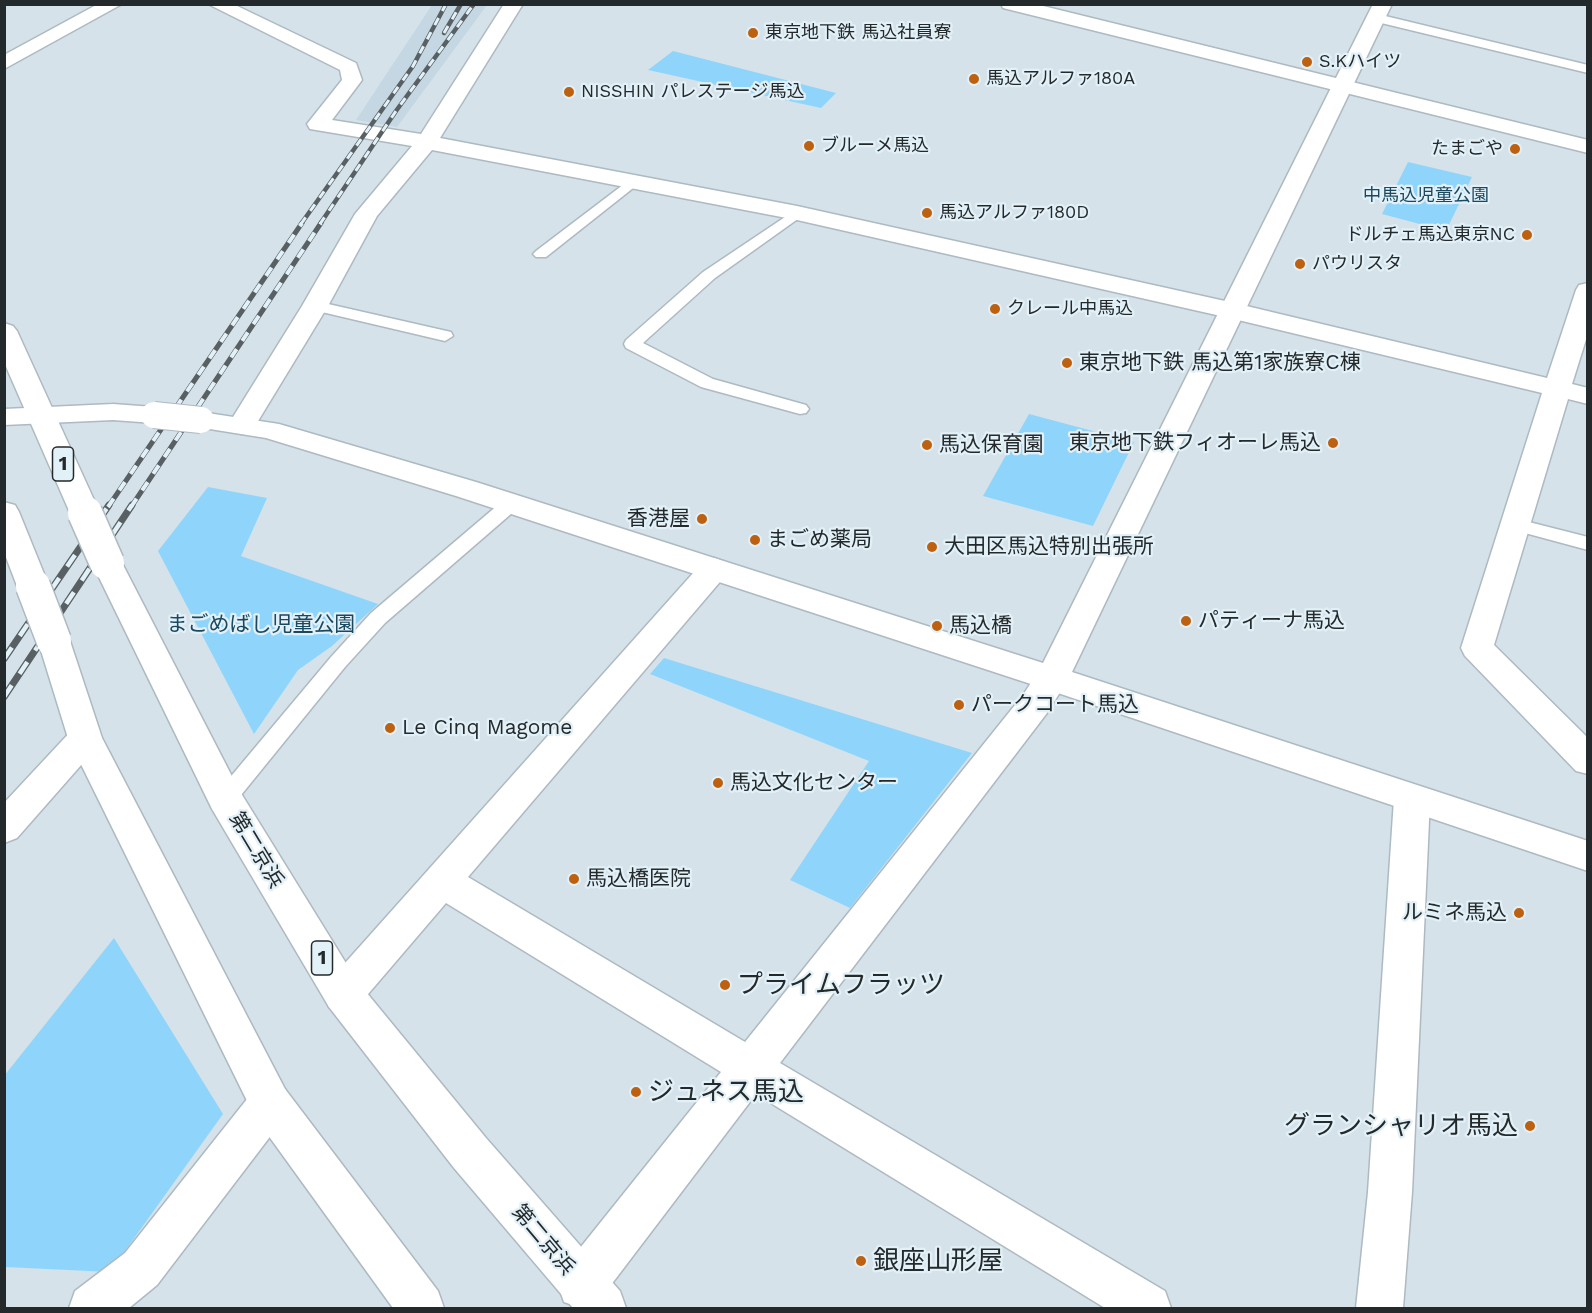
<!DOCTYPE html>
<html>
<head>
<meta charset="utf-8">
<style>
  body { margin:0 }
  #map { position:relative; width:1592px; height:1313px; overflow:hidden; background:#d5e2ea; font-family:"Work Sans",sans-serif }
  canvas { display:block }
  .frame { position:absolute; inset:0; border:6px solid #24292b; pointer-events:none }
</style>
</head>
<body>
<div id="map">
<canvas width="1592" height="1313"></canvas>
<div class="frame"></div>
</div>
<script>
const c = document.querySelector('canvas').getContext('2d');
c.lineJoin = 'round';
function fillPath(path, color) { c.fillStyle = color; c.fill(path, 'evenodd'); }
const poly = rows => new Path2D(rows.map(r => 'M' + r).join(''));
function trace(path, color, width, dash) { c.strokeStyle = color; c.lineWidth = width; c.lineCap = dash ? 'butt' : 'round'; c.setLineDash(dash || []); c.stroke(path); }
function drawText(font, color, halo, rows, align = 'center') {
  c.font = font + ' "Work Sans","Noto Sans JP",sans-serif'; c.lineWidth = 4.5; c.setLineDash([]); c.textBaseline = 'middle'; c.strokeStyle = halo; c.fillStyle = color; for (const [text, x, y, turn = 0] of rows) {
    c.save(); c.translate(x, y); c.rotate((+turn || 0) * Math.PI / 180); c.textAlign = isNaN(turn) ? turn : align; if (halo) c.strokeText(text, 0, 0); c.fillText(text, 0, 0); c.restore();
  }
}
const built = poly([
  [432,5,487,5,397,127,356,120]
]);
const green = poly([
  [673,51,836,93,821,108,648,70],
  [1408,162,1472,177,1446,231,1382,214],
  [1029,414,1134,442,1093,526,983,496],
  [208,487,267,498,241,556,378,604,332,646,298,670,254,734,158,551],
  [664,658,972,753,850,908,790,880,869,761,650,674],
  [114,938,223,1114,110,1272,5,1267,4,1076]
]);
const service = poly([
  [1377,14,1588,65,1588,73,1373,21,1373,15,1377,14],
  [632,178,637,179,639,182,637,185,546,257,536,257,533,254,536,251,632,178],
  [797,209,804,213,802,216,715,278,643,343,713,379,806,405,809,409,806,413,800,414,701,387,626,348,624,344,626,340,703,272,797,209],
  [315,301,451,332,453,336,445,341,309,309,307,306,315,301],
  [512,497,519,499,521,503,519,507,385,623,345,667,233,805,225,808,217,805,214,799,217,793,331,657,371,613,505,499,512,497],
  [1517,519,1588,537,1588,550,1510,529,1507,525,1510,521,1517,519]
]);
const minor = poly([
  [98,4,122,4,4,69,4,55,98,4],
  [208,4,233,4,356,63,362,80,332,120,421,134,504,4,523,4,440,138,797,206,1234,303,1547,378,1576,290,1579,285,1588,283,1588,333,1572,384,1588,388,1588,404,1568,399,1494,645,1588,738,1588,774,1576,771,1465,656,1461,648,1542,393,1234,319,797,220,432,150,377,216,328,306,252,431,242,434,232,431,228,425,302,306,355,214,412,146,310,129,307,124,342,80,340,70,208,4],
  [1001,4,1035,4,1588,140,1588,153,1003,8,1001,4],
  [714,558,725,562,730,569,725,576,468,877,745,1042,1023,695,1040,669,1052,666,1064,669,1069,678,1047,713,780,1063,1165,1291,1171,1308,1105,1308,756,1094,598,1302,581,1308,564,1302,558,1285,564,1268,721,1072,446,903,357,1007,343,1012,329,1007,323,994,329,981,703,562,714,558],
  [85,725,97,729,102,738,97,747,17,838,4,843,4,803,73,729,85,725],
  [1412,785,1425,789,1430,799,1412,1192,1403,1308,1356,1308,1368,1192,1394,799,1399,789,1412,785],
  [270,1083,285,1089,291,1103,285,1117,157,1285,129,1308,69,1308,75,1291,125,1253,255,1089,270,1083]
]);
const tertiary = poly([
  [1373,4,1392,4,1072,672,1588,841,1588,871,1040,687,456,496,266,438,191,426,187,420,191,414,201,412,279,424,476,482,1043,663,1373,4],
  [113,404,154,407,164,409,168,415,164,421,154,423,113,420,4,425,4,409,113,404]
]);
const trunk = poly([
  [4,323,13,326,17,331,100,513,96,520,85,523,74,520,70,513,4,362,4,323],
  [4,502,15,505,19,512,49,586,44,594,33,597,22,594,17,586,4,552,4,502],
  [107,553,118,556,122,563,239,790,357,981,486,1138,620,1291,626,1308,573,1308,454,1168,329,1007,212,809,92,563,96,556,107,553],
  [54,629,66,633,70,641,102,738,285,1089,438,1291,444,1308,393,1308,255,1117,68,738,38,641,42,633,54,629]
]);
const railFar2 = poly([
  [444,33,461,4],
  [301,224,413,66,446,4],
  [320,224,396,111,474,4]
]);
const railFar1 = poly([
  [108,507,302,223],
  [131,507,321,223]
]);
const rail = poly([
  [4,659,109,505],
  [4,697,132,505]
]);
const tertiaryBridge = poly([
  [154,415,201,420]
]);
const trunkBridge = poly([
  [85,513,107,563],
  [33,586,54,641]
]);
const markers = [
  [753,33,6,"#bd600f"],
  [1307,62,6,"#bd600f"],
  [974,79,6,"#bd600f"],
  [569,92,6,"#bd600f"],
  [809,146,6,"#bd600f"],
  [1515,149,6,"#bd600f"],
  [927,213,6,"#bd600f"],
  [1527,235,6,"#bd600f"],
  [1300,264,6,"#bd600f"],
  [995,309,6,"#bd600f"],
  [1067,363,6,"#bd600f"],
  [1333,443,6,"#bd600f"],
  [927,445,6,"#bd600f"],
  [702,519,6,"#bd600f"],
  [755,540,6,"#bd600f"],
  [932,547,6,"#bd600f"],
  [1186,621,6,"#bd600f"],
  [937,626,6,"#bd600f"],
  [959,705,6,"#bd600f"],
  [390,728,6,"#bd600f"],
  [718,783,6,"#bd600f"],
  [574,879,6,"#bd600f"],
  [1519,913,6,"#bd600f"],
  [725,985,6,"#bd600f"],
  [636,1092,6,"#bd600f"],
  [1530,1126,6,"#bd600f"],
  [861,1261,6,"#bd600f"]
];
const farPoinames = [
  ["東京地下鉄 馬込社員寮",765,33],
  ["S.Kハイツ",1319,62],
  ["馬込アルファ180A",986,79],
  ["NISSHIN パレステージ馬込",581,92],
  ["ブルーメ馬込",821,146],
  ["たまごや",1503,149,"right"],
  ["馬込アルファ180D",939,213],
  ["ドルチェ馬込東京NC",1515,235,"right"],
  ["パウリスタ",1312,264],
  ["クレール中馬込",1007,309]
];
const farParknames = [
  ["中馬込児童公園",1426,196]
];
const shields = [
  [63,464,21],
  [322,958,21]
];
const shieldNames = [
  ["1",63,464],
  ["1",322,958]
];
const poiNames = [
  ["東京地下鉄 馬込第1家族寮C棟",1079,363],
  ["東京地下鉄フィオーレ馬込",1321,443,"right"],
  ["馬込保育園",939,445],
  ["香港屋",690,519,"right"],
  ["まごめ薬局",767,540],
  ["大田区馬込特別出張所",944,547],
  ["パティーナ馬込",1198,621],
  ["馬込橋",949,626],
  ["パークコート馬込",971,705],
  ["Le Cinq Magome",402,728],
  ["馬込文化センター",730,783],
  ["馬込橋医院",586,879],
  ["ルミネ馬込",1507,913,"right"]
];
const parkNames = [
  ["まごめばし児童公園",261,625]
];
const streetNames = [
  ["第二京浜",256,850,59],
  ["第二京浜",543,1240,50]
];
const nearPoinames = [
  ["プライムフラッツ",737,985],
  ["ジュネス馬込",648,1092],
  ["グランシャリオ馬込",1518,1126,"right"],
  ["銀座山形屋",873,1261]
];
fillPath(built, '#c4d7e3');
fillPath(green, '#8fd5fb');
trace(service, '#adbac1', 3);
trace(minor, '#adbac1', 3);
trace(tertiary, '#adbac1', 3);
trace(trunk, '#adbac1', 3);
fillPath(service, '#fff');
fillPath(minor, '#fff');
fillPath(tertiary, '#fff');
fillPath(trunk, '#fff');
trace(railFar2, '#596064', 4.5);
trace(railFar1, '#596064', 5);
trace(rail, '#596064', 7);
trace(railFar2, '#e2f0f7', 3, [8]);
trace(railFar1, '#e2f0f7', 4, [10]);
trace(rail, '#e2f0f7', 4.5, [14]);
trace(tertiaryBridge, '#adbac1', 28, []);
trace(trunkBridge, '#adbac1', 37, []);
trace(tertiaryBridge, '#fff', 26);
trace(trunkBridge, '#fff', 34);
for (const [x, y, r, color] of markers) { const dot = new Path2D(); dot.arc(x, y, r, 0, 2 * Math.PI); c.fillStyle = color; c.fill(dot); trace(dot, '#e2f0f7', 2); }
drawText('18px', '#24292b', '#e2f0f7', farPoinames, 'left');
drawText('18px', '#1a485f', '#e2f0f7', farParknames);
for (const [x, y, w] of shields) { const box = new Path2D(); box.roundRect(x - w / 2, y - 17, w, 34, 4.5); c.fillStyle = '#e2f0f7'; c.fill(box); trace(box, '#24292b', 1.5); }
drawText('bold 20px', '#24292b', null, shieldNames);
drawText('21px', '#24292b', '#e2f0f7', poiNames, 'left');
drawText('21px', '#1a485f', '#e2f0f7', parkNames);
drawText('21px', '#24292b', '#e2f0f7', streetNames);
drawText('26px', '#24292b', '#e2f0f7', nearPoinames, 'left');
</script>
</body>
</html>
